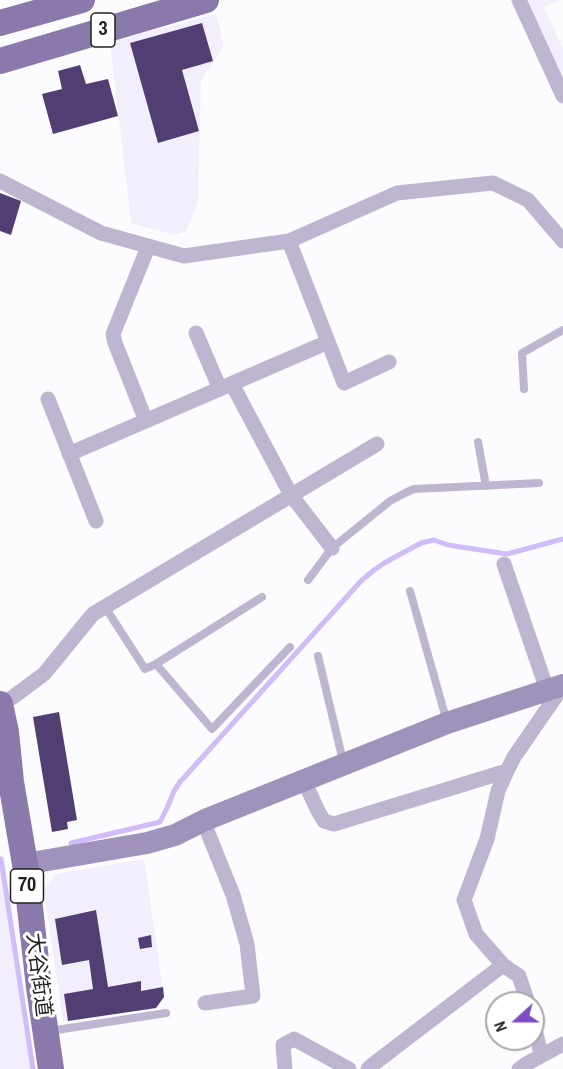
<!DOCTYPE html>
<html>
<head>
<meta charset="utf-8">
<style>
  body { margin:0 }
  #map { position:relative; width:563px; height:1069px; overflow:hidden; background:#fcfbfe; font-family:"Archivo Narrow",sans-serif }
  canvas { display:block }
  .north { position:absolute; left:485px; top:991px; width:60px; height:60px; box-sizing:border-box; background:#fff; border:2px solid #a6a6a7; border-radius:50%; rotate:249deg; font-size:16px; font-weight:700; line-height:24px; text-align:center; color:#202022 }
  .north::after { content:''; display:block; margin:auto; width:21px; height:27px; background:#7e4cc4; clip-path:polygon(50% 0,100% 100%,50% 72%,0 100%) }
</style>
</head>
<body>
<div id="map">
<canvas width="563" height="1069"></canvas>
<div class="north">N</div>
</div>
<script>
const c = document.querySelector('canvas').getContext('2d');
c.lineJoin = 'round';
function fillPath(path, color) { c.fillStyle = color; c.fill(path, 'evenodd'); }
const poly = rows => new Path2D(rows.map(r => 'M' + r).join(''));
function trace(path, color, width, dash) { c.strokeStyle = color; c.lineWidth = width; c.lineCap = dash ? 'butt' : 'round'; c.setLineDash(dash || []); c.stroke(path); }
function drawText(font, color, halo, rows, align = 'center') {
  c.font = font + ' "Archivo Narrow","Noto Sans JP",sans-serif'; c.lineWidth = 6; c.setLineDash([]); c.textBaseline = 'middle'; c.strokeStyle = halo; c.fillStyle = color; for (const [text, x, y, turn = 0] of rows) {
    c.save(); c.translate(x, y); c.rotate((+turn || 0) * Math.PI / 180); c.textAlign = isNaN(turn) ? turn : align; if (halo) c.strokeText(text, 0, 0); c.fillText(text, 0, 0); c.restore();
  }
}
const built = poly([
  [526,0,559,0,544,7,563,49,563,83],
  [216,14,224,45,201,81,198,203,186,231,175,235,131,223,110,42],
  [0,854,33,1069,0,1069],
  [144,859,164,997,156,1008,63,1021,44,890,56,874]
]);
const stream = poly([
  [71,843,160,822,167,808,174,791,180,782,361,581,374,570,386,562,421,543,434,540,448,545,507,554,563,539],
  [1,859,33,1069]
]);
const building = poly([
  [202,23,213,61,182,70,199,131,158,143,130,43],
  [80,65,86,84,108,79,118,116,53,134,42,94,62,89,58,71],
  [0,193,21,201,11,235,0,231],
  [59,712,77,820,67,822,68,829,52,832,33,717],
  [96,910,108,987,141,981,141,991,163,987,164,997,156,1008,68,1021,64,994,93,989,89,960,62,965,55,919],
  [151,935,152,947,140,949,138,938]
]);
const lane = poly([
  [524,389,522,353,563,330],
  [478,442,486,486],
  [308,580,332,548,390,501,405,493,414,489,539,483],
  [410,591,447,722],
  [105,607,145,669,156,664,212,729,290,647],
  [318,656,343,761],
  [156,664,262,597],
  [50,1031,166,1013]
]);
const street = poly([
  [519,0,563,96],
  [0,181,101,233,184,256,289,241,397,193,493,183,528,200,563,241],
  [289,241,344,383,389,362],
  [196,333,220,389],
  [232,384,291,495,332,548],
  [48,399,96,521],
  [146,421,115,343,113,334,148,247],
  [69,454,328,342],
  [504,564,547,690],
  [0,705,13,697,44,674,93,614,377,444],
  [304,781,318,811,324,821,334,824,507,771],
  [205,1003,253,996,247,944,233,895,208,833,205,820],
  [528,1003,519,976,503,965,476,934,464,900,487,839,498,791,507,771,514,757,563,686],
  [533,1021,541,1054],
  [285,1069,283,1045,294,1039,349,1069],
  [368,1069,371,1066,503,965],
  [519,1069,526,1064,563,1044]
]);
const secondary = poly([
  [25,864,147,843,175,835,205,820,447,723,563,685]
]);
const primary = poly([
  [0,23,82,0],
  [0,61,206,0],
  [0,704,6,732,11,782,25,864,39,987,51,1069]
]);
const shields = [
  [103,30,24],
  [27,886,33]
];
const shieldNames = [
  ["3",103,30],
  ["70",27,886]
];
const streetNames = [
  ["大谷街道",38,975,83]
];
fillPath(built, '#f2eefc');
trace(stream, '#d0bcf9', 5);
fillPath(building, '#513e72');
trace(lane, '#beb5d1', 8);
trace(street, '#beb5d1', 15);
trace(secondary, '#a093bb', 22);
trace(primary, '#8a7aab', 26);
for (const [x, y, w] of shields) { const box = new Path2D(); box.roundRect(x - w / 2, y - 17, w, 34, 4.5); c.fillStyle = '#fff'; c.fill(box); trace(box, '#202022', 1.5); }
drawText('bold 20px', '#202022', null, shieldNames);
drawText('21px', '#202022', '#fff', streetNames);
</script>
</body>
</html>
